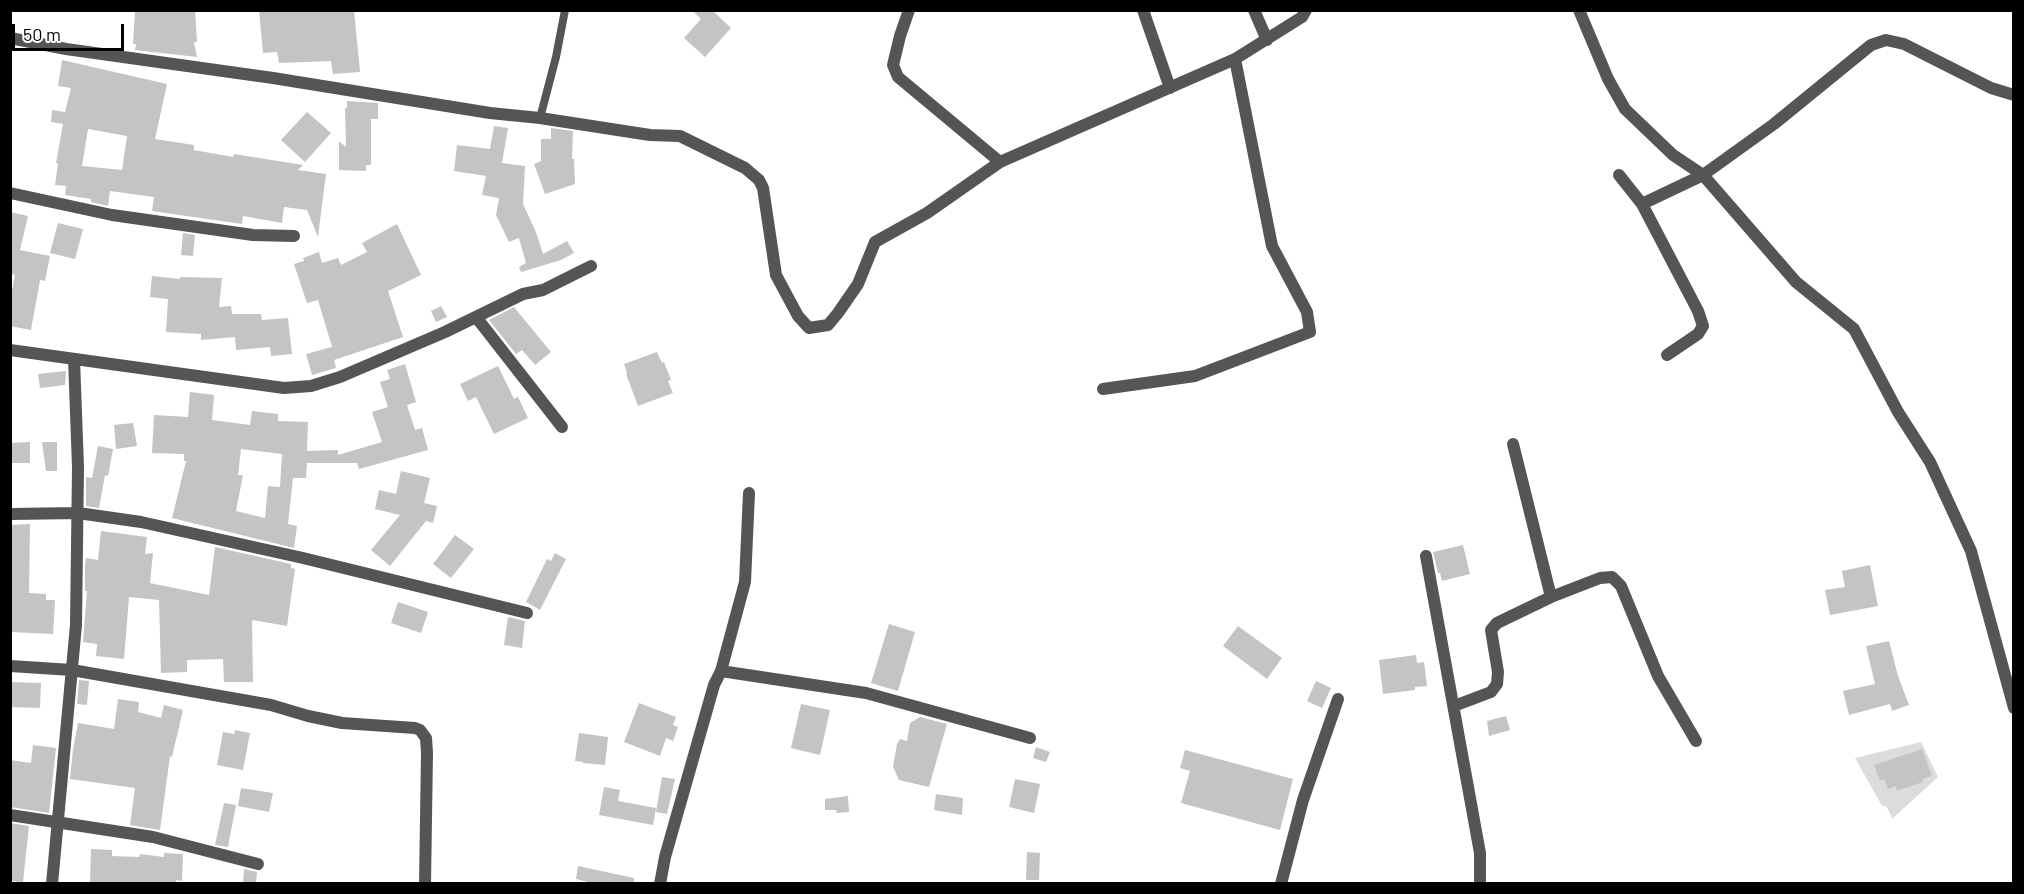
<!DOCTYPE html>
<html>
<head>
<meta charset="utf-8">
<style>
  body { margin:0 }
  #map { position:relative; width:2024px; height:894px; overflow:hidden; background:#fff; font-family:Barlow,sans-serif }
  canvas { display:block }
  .frame { position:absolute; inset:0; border:12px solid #000; pointer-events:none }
  .scale { position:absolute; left:12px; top:24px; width:112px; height:27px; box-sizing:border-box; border:3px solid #000; border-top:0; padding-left:8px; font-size:18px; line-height:21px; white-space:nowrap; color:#000; -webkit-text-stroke:4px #fff; paint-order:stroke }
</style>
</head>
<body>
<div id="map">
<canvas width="2024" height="894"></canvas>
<div class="frame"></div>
<div class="scale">50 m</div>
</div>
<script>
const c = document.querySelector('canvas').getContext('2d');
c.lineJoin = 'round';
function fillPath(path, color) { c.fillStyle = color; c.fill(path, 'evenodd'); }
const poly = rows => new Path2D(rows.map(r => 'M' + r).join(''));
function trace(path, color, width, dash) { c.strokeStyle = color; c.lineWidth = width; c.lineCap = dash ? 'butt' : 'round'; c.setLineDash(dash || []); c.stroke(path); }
const green = poly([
  [1921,742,1938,777,1892,819,1891,815,1886,806,1882,806,1855,758]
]);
const building = poly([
  [135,10,195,10,197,42,194,42,197,57,135,50,136,44,133,44],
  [259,10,354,10,360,72,333,74,331,61,279,63,277,52,263,53],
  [692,10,712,10,731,28,705,57,684,38,701,19],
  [62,60,167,84,155,139,194,145,194,150,233,157,234,154,303,165,298,170,326,174,318,237,307,210,284,207,282,223,243,216,242,224,152,211,154,197,110,191,108,206,91,202,91,199,65,195,66,186,55,185,58,163,56,163,63,124,51,122,52,110,65,112,71,88,58,86],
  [88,129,127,136,122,170,82,166],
  [347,101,378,103,378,119,371,119,371,165,366,165,366,171,339,170,339,141,346,147,345,108,347,108],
  [307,112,331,133,305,162,281,140],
  [494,126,508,128,502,163,525,166,523,204,536,232,543,254,567,241,574,253,561,260,521,272,519,267,526,263,519,238,509,242,496,215,499,198,482,195,486,176,454,171,457,145,490,149],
  [551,128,573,131,572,159,574,159,575,184,545,194,534,164,541,161,541,139,551,139],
  [10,212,28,216,20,250,50,256,45,281,40,280,31,330,10,326,10,300,15,275,10,273],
  [58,223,83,229,75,259,50,253],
  [397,224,421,275,388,291,403,337,334,360,336,368,312,375,306,354,332,347,318,300,307,303,294,264,304,261,303,258,319,252,322,263,338,258,341,265,367,252,362,243],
  [183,233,195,235,193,256,181,255],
  [152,276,180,279,180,277,222,278,219,307,231,306,232,314,261,314,262,320,288,318,292,354,271,356,270,347,236,350,235,337,201,340,201,334,166,332,168,299,150,297],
  [441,306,447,317,436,322,431,311],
  [514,307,551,352,535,365,522,350,516,354,489,320],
  [657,352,662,363,664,362,671,380,668,381,673,393,638,406,626,374,627,373,624,364],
  [405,364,416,402,407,405,415,430,422,428,428,450,359,469,357,463,307,463,306,478,293,478,288,524,297,526,294,548,172,518,186,461,184,461,184,454,152,453,154,415,188,417,190,392,214,395,212,420,250,425,252,411,278,414,278,421,308,422,307,451,338,450,338,455,382,442,372,412,388,407,380,382,390,379,387,370],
  [241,449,282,454,280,487,268,486,265,518,236,511,243,475,238,475],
  [498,366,514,399,518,397,528,418,494,434,476,397,468,401,460,384],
  [66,371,65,385,40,388,38,374],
  [133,423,137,446,116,449,114,425],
  [30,442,30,463,10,463,10,443],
  [42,442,57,442,57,471,46,471],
  [98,446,113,449,108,476,105,475,99,508,86,506,86,477,92,478],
  [401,471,430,478,424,503,437,506,433,523,426,521,390,566,371,550,400,515,375,509,379,490,396,494],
  [30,524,29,593,46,594,46,600,55,600,53,634,10,632,10,525],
  [101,531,147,537,145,554,153,553,150,583,209,595,215,547,291,564,291,568,295,569,287,626,252,620,253,682,224,682,223,659,187,660,187,672,161,673,159,600,129,597,124,659,96,656,97,644,83,642,87,591,85,591,85,565,86,558,98,560],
  [455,535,474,549,451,578,433,564],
  [1463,545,1470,574,1442,581,1440,573,1438,573,1433,552],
  [555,553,566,559,540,610,526,602,547,559,551,561],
  [1870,565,1878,606,1830,615,1825,590,1845,587,1842,571],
  [398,602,428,612,421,633,391,623],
  [508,617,525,621,522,648,504,645],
  [889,624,915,632,898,691,871,683],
  [1238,626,1282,658,1267,679,1223,646],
  [1889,641,1898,676,1909,705,1892,711,1890,704,1849,715,1843,691,1875,684,1866,646],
  [1416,655,1417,663,1424,662,1427,686,1415,687,1415,690,1383,694,1379,660],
  [79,680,89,681,87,705,77,704],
  [1316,681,1331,688,1322,708,1307,701],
  [10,682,41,683,40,708,10,707],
  [118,699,139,702,138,712,161,718,164,705,183,710,172,757,170,756,160,830,130,825,135,788,70,779,73,749,78,723,114,729],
  [639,703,676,717,673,725,678,727,673,741,666,738,660,756,624,742],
  [801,704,830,710,820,755,791,748],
  [1506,716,1510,730,1489,736,1487,721],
  [920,717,947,724,929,787,899,780,893,767,897,744,900,739,907,741,910,723],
  [235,730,250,733,243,770,217,765,223,732,234,734],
  [579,733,608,737,605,765,583,763,583,762,575,761],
  [33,745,56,748,49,813,10,807,10,760,31,763],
  [1036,747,1050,752,1046,762,1033,758],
  [1922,749,1932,776,1923,779,1923,782,1897,791,1896,786,1888,789,1884,779,1880,781,1874,765],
  [1185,750,1293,779,1280,830,1181,803,1190,771,1180,768],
  [662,777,675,779,667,814,656,812],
  [1015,779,1040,784,1034,813,1009,807],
  [604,787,620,790,618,801,656,808,653,825,599,815],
  [241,788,273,793,269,812,238,806],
  [936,794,963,798,962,815,934,810],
  [848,796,849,812,837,813,836,810,825,810,825,799],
  [224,803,236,805,228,847,215,845],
  [10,823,29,826,23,882,10,881],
  [91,849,112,850,112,856,139,857,140,854,164,857,164,853,183,854,182,881,176,880,176,884,90,884],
  [1027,852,1040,853,1039,880,1026,880],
  [578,866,634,878,634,884,596,884,576,879],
  [244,869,257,872,256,884,243,884]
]);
const lane = poly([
  [540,118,556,57,565,10]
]);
const street = poly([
  [909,10,900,36,893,65,898,77,1000,162],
  [1143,10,1170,88],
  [1254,10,1267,40],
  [1579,10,1608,79,1625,109,1673,155,1703,175,1796,282,1854,329,1898,412,1930,462,1971,551,2014,708],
  [10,38,66,49,273,78,490,113,540,118,650,135,680,136,745,168,759,180,763,188,776,275,798,316,809,328,828,325,838,313,858,284,875,242,927,213,1000,162,1235,59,1302,17,1306,10],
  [1619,175,1642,204,1698,311,1703,326,1698,334,1667,355],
  [10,193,112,215,253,235,294,236],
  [1642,204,1703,175,1774,124,1871,45,1886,40,1904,44,1991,88,2014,95],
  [476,317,562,427],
  [10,350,284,388,311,386,340,377,445,332,523,294,543,290,591,266],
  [1103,389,1195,376,1310,332,1307,312,1272,246,1235,59],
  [1513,444,1551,597],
  [10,514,78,513,141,522,303,558,527,613],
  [1426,556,1480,853,1480,884],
  [10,666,72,670,271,705,308,716,342,723,415,728,420,730,426,738,427,753,425,884],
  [721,671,866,693,1030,738],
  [1454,706,1491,692,1497,684,1498,672,1491,630,1497,623,1551,597,1600,578,1612,577,1621,586,1658,676,1696,741],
  [10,815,153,837,258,864],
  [52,884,76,625,78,467,74,359],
  [660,884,665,857,714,685,721,671,745,582,749,493],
  [1281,884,1303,800,1338,699]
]);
fillPath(green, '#dcdcdc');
fillPath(building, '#c4c4c4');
trace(lane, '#555', 8);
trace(street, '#555', 12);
</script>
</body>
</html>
